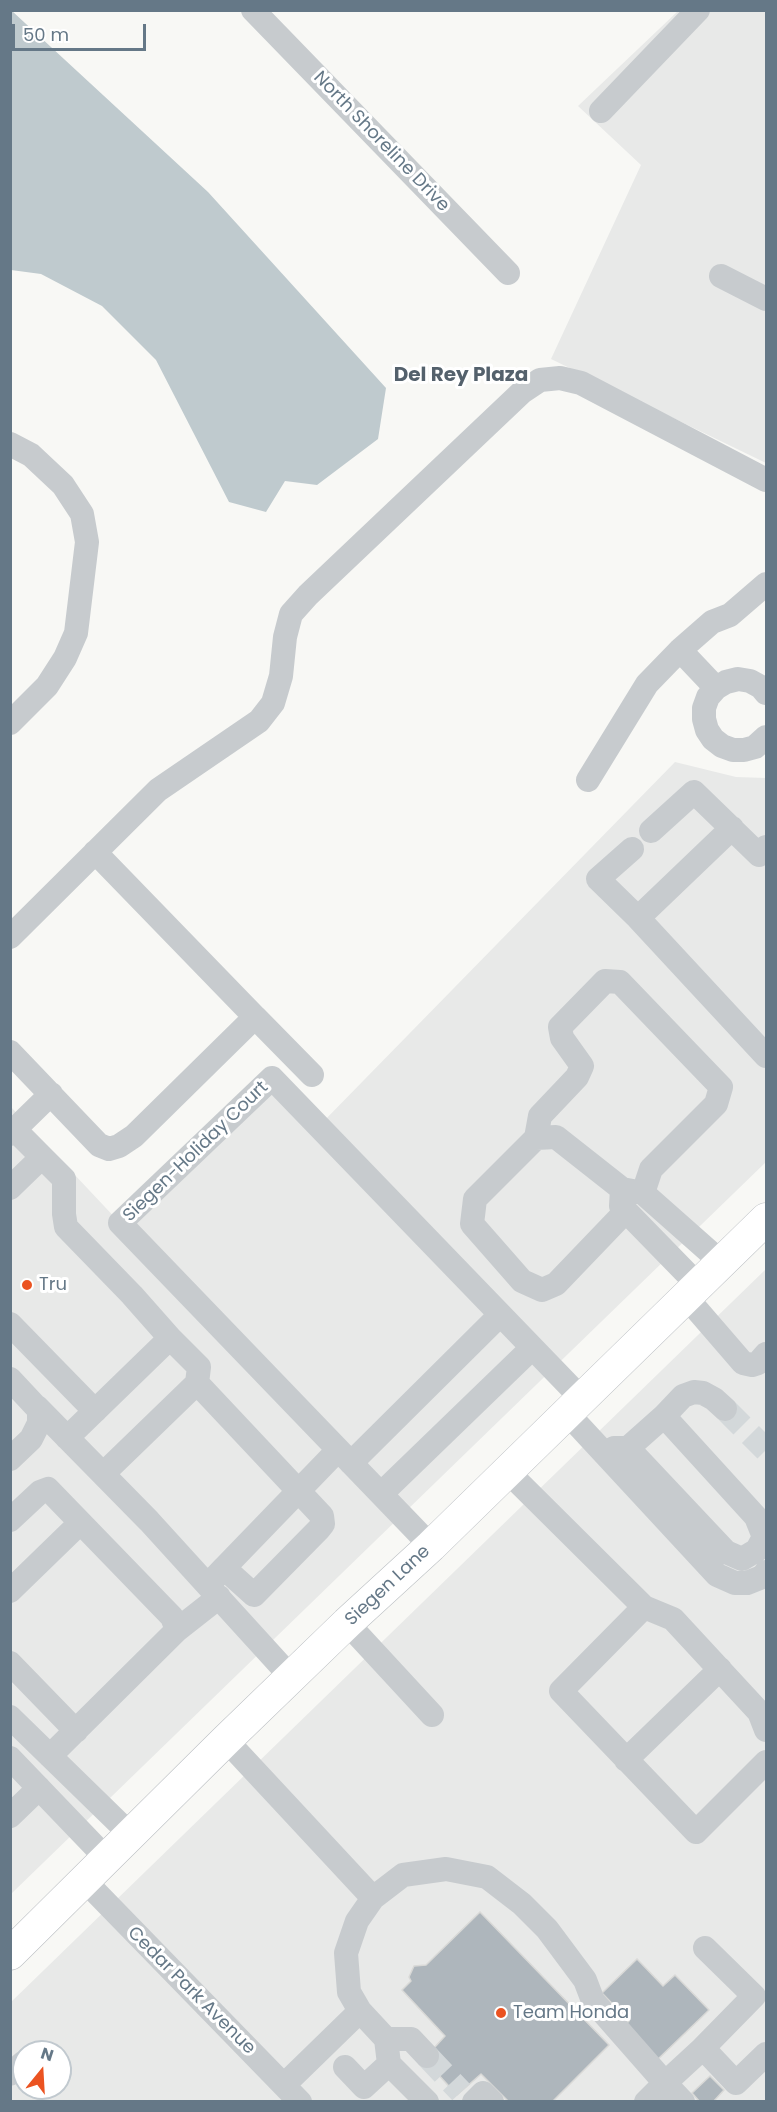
<!DOCTYPE html>
<html>
<head>
<meta charset="utf-8">
<style>
  body { margin:0 }
  #map { position:relative; width:777px; height:2112px; overflow:hidden; background:#f8f8f5; font-family:Poppins,sans-serif }
  canvas { display:block }
  .frame { position:absolute; inset:0; border:12px solid #657887; pointer-events:none }
  .north { position:absolute; left:12px; top:2040px; width:60px; height:60px; box-sizing:border-box; background:#fff; border:2px solid #c1c9cf; border-radius:50%; rotate:18deg; font-size:16px; font-weight:700; line-height:24px; text-align:center; color:#657887 }
  .north::after { content:''; display:block; margin:auto; width:21px; height:27px; background:#eb5321; clip-path:polygon(50% 0,100% 100%,50% 72%,0 100%) }
  .scale { position:absolute; left:12px; top:24px; width:134px; height:27px; box-sizing:border-box; border:3px solid #657887; border-top:0; padding-left:8px; font-size:18px; line-height:21px; white-space:nowrap; color:#657887; -webkit-text-stroke:4px #fff; paint-order:stroke }
</style>
</head>
<body>
<div id="map">
<canvas width="777" height="2112"></canvas>
<div class="frame"></div>
<div class="north">N</div>
<div class="scale">50 m</div>
</div>
<script>
const c = document.querySelector('canvas').getContext('2d');
c.lineJoin = 'round';
function fillPath(path, color) { c.fillStyle = color; c.fill(path, 'evenodd'); }
const poly = rows => new Path2D(rows.map(r => 'M' + r).join(''));
function trace(path, color, width, dash) { c.strokeStyle = color; c.lineWidth = width; c.lineCap = dash ? 'butt' : 'round'; c.setLineDash(dash || []); c.stroke(path); }
function drawText(font, color, halo, rows, align = 'center') {
  c.font = font + ' Poppins,sans-serif'; c.lineWidth = 6; c.setLineDash([]); c.textBaseline = 'middle'; c.strokeStyle = halo; c.fillStyle = color; for (const [text, x, y, turn = 0] of rows) {
    c.save(); c.translate(x, y); c.rotate((+turn || 0) * Math.PI / 180); c.textAlign = isNaN(turn) ? turn : align; if (halo) c.strokeText(text, 0, 0); c.fillText(text, 0, 0); c.restore();
  }
}
const built = poly([
  [678,11,766,11,766,463,551,359,641,165,578,106],
  [675,762,736,777,766,778,766,1162,11,1894,11,1107,120,1223,272,1078,319,1126],
  [766,1269,766,2101,11,2101,10,2003],
  [24,2052,60,2052,60,2088,24,2088]
]);
const water = poly([
  [12,11,208,192,386,388,378,439,317,485,285,481,266,512,229,502,156,360,102,306,41,274,11,270]
]);
const building = poly([
  [480,1912,609,2045,552,2102,509,2102,481,2074,457,2095,424,2059,445,2036,402,1990,411,1981,409,1977,414,1966,426,1965,480,1912],
  [637,1959,663,1986,675,1975,709,2010,656,2061,623,2027,629,2021,602,1993,637,1959],
  [710,2076,724,2090,713,2102,700,2102,692,2093,710,2076]
]);
const minorTunnel = poly([
  [725,1409,766,1450],
  [427,2056,461,2092]
]);
const minor = poly([
  [253,10,508,273],
  [601,111,698,10],
  [721,276,766,299],
  [10,444,31,455,63,485,82,514,87,542,76,633,65,658,47,686,10,723],
  [716,688,680,650,712,622,730,615,766,584],
  [766,693,761,687,750,681,738,679,726,682,716,688,708,697,704,708,704,719,707,730,713,739,722,746,733,750,744,750,755,747,766,737],
  [588,780,647,684,680,650],
  [651,831,694,792,759,855,766,847],
  [632,849,598,879,638,918,766,1056],
  [638,918,732,828],
  [10,937,158,790,259,721,273,703,281,676,285,637,291,614,308,595,522,392,540,380,560,378,581,383,766,480],
  [255,1017,312,1075],
  [10,1052,99,1145,109,1149,119,1146,134,1136,255,1017,95,852],
  [15,1130,64,1179,64,1214,66,1227,132,1295,170,1338,67,1438],
  [10,1134,51,1094],
  [536,1138,540,1116,577,1077,582,1066,562,1038,560,1027,605,981,620,982,721,1087,716,1104,651,1169,643,1193],
  [10,1188,42,1157],
  [622,1189,556,1137,536,1138,475,1199,472,1224,522,1281,542,1290,556,1284,626,1211],
  [698,1285,621,1206,622,1189,643,1193,721,1262],
  [686,1297,743,1363,752,1365,758,1363,766,1354],
  [10,1324,95,1411],
  [170,1338,199,1367,197,1383],
  [10,1379,39,1410,39,1423,31,1439,10,1459],
  [37,1407,149,1521,291,1677],
  [567,1413,717,1575,735,1583,747,1583,762,1577,766,1572],
  [614,1448,628,1448,664,1416,683,1396,694,1392,703,1393,714,1399,725,1409],
  [628,1448,726,1552,742,1559,757,1550,764,1537,756,1517,664,1416],
  [351,1463,500,1315],
  [507,1471,644,1607,673,1619,759,1712,766,1730],
  [103,1474,197,1383,322,1516,323,1524,319,1529,254,1595,224,1568,208,1585],
  [381,1494,532,1348],
  [10,1520,40,1492,48,1489,172,1617,177,1630,50,1756],
  [431,1546,120,1223,272,1078,582,1399],
  [224,1568,338,1450],
  [10,1591,80,1523],
  [644,1607,561,1691,696,1832,766,1762],
  [347,1623,432,1715],
  [177,1630,219,1597],
  [10,1663,76,1731],
  [10,1717,130,1834],
  [226,1740,373,1898,403,1875,446,1869,487,1877,522,1904,547,1929,585,1980,593,2001,665,2083,646,2102],
  [10,1758,106,1858],
  [626,1760,720,1669],
  [10,1816,39,1788],
  [84,1880,300,2102],
  [360,2011,386,2039,389,2064,427,2102],
  [386,2039,411,2039,427,2056],
  [703,2048,754,1996,705,1948],
  [345,2067,364,2087,389,2064],
  [10,2074,24,2062],
  [284,2085,360,2011,349,1992,346,1953,357,1921,373,1898],
  [474,2102,483,2093,492,2102],
  [683,2102,665,2083,703,2048,736,2083,766,2054]
]);
const major = poly([
  [10,1954,226,1740,347,1623,431,1546,766,1219]
]);
const markers = [
  [27,1285,6,"#eb5321"],
  [501,2013,6,"#eb5321"]
];
const streetNames = [
  ["North Shoreline Drive",381,142,46],
  ["Siegen-Holiday Court",196,1152,-44],
  ["Siegen Lane",388,1586,-43],
  ["Cedar Park Avenue",191,1991,45]
];
const poiNames = [
  ["Tru",39,1285],
  ["Team Honda",513,2013]
];
const neighbourhoodNames = [
  ["Del Rey Plaza",461,376]
];
fillPath(built, '#e8e9e8');
fillPath(water, '#bfcace');
fillPath(building, '#aeb6bc');
trace(building, '#d9d9d7', 1.5);
trace(minorTunnel, '#d3d8da', 24, [24, 12]);
trace(major, '#babec2', 33);
trace(minor, '#c7cbce', 24);
trace(major, '#fff', 32);
for (const [x, y, r, color] of markers) { const dot = new Path2D(); dot.arc(x, y, r, 0, 2 * Math.PI); c.fillStyle = color; c.fill(dot); trace(dot, '#fff', 2); }
drawText('18px', '#657887', '#fff', streetNames);
drawText('18px', '#657887', '#fff', poiNames, 'left');
drawText('bold 20px', '#54616c', '#fff', neighbourhoodNames);
</script>
</body>
</html>
